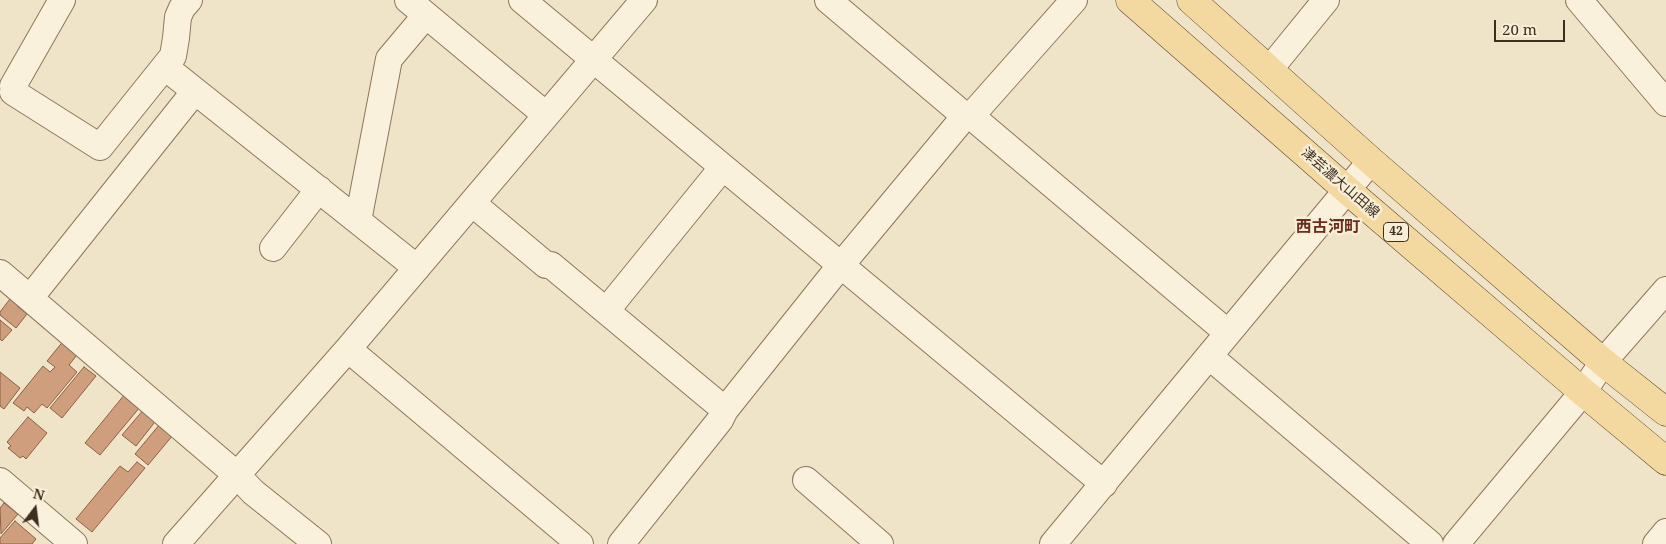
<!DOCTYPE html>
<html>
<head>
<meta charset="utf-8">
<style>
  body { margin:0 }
  #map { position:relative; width:1666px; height:544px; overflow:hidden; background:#f0e4c8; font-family:"Noto Serif",serif }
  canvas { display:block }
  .north { position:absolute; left:10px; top:484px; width:50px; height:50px; -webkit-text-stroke:4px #f7eed8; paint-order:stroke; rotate:15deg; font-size:14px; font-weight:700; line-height:20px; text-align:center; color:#3d2e20 }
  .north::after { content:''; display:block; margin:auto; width:18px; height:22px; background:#3d2e20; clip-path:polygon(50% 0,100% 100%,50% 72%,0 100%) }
  .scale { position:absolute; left:1494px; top:20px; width:71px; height:22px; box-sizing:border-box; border:2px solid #3d2e20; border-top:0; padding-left:6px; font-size:15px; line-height:18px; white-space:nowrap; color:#3d2e20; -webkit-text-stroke:4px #f7eed8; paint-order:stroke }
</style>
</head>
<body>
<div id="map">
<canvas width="1666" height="544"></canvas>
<div class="north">N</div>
<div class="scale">20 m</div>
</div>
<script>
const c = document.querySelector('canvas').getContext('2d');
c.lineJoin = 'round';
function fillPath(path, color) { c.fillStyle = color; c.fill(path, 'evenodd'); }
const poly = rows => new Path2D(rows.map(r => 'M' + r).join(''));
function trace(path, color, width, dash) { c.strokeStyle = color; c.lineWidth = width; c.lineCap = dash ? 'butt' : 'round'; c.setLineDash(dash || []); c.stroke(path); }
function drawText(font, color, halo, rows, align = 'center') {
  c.font = font + ' "Noto Serif","Noto Sans JP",serif'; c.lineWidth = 5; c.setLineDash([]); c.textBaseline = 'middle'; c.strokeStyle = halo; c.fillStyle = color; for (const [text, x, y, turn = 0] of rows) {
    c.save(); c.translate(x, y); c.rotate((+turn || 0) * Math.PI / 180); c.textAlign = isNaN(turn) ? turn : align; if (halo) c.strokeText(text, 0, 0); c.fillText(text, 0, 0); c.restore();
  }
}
const building = poly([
  [13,295,21,302,17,306,27,314,16,328,0,315,0,312,13,295],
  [0,320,12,330,2,341,0,339,0,320],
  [65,339,80,351,69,365,77,372,47,408,42,404,34,413,27,407,24,411,13,403,43,366,50,372,55,367,47,361,65,339],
  [84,367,96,376,62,418,50,408,84,367],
  [0,372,20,388,4,409,0,406,0,372],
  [125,394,140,407,100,455,85,443,125,394],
  [145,408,158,418,136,446,122,435,145,408],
  [28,417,47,433,26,459,23,456,20,458,8,448,11,446,7,442,28,417],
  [160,424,173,435,148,465,135,454,160,424],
  [137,462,145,468,92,532,76,519,120,466,128,472,137,462],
  [4,503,18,514,1,534,0,508,4,503],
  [15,521,36,539,32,544,0,544,0,538,15,521]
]);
const minor = poly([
  [408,0,546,115],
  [522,0,1104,484],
  [828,0,965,116,971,116,1228,333],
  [1579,0,1666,103],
  [165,67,417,268],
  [1269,70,1326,0],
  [13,86,62,0],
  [13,92,100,147,173,56,176,38,178,17,182,8,189,0],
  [971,116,1074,0],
  [472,203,546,265,551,265,725,410],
  [358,221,389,59,426,15],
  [273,248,319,189],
  [0,273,237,475,253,492,318,544],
  [30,298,195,91],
  [606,311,723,167],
  [348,349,580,544],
  [1209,356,1430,544],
  [806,480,880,544],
  [0,481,74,544],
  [176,544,348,349,644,0],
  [621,544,720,420,725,410,832,276,965,116],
  [1053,544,1371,161],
  [1456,544,1583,392,1603,362,1666,290],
  [1656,544,1666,532]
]);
const major = poly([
  [1130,0,1347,190,1583,392,1666,461],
  [1191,0,1371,161,1603,362,1666,412]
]);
const shields = [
  [1396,232,25]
];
const shieldNames = [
  ["42",1396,232]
];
const streetNames = [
  ["津芸濃大山田線",1340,183,41]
];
const quarterNames = [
  ["西古河町",1328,227]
];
fillPath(building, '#cf9f7d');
trace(building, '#8d5f41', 1);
trace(minor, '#8d765c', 28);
trace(major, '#5b4430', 29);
trace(minor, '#faf1dc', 26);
trace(major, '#f3d9a0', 28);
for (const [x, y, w] of shields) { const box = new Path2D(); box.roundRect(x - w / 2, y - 9.5, w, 19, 4); c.fillStyle = '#f7eed8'; c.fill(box); trace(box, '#3d2e20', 1); }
drawText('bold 12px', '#3d2e20', null, shieldNames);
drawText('14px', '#3d2e20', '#f7eed8', streetNames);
drawText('bold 16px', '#6b2e1e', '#f7eed8', quarterNames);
</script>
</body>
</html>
